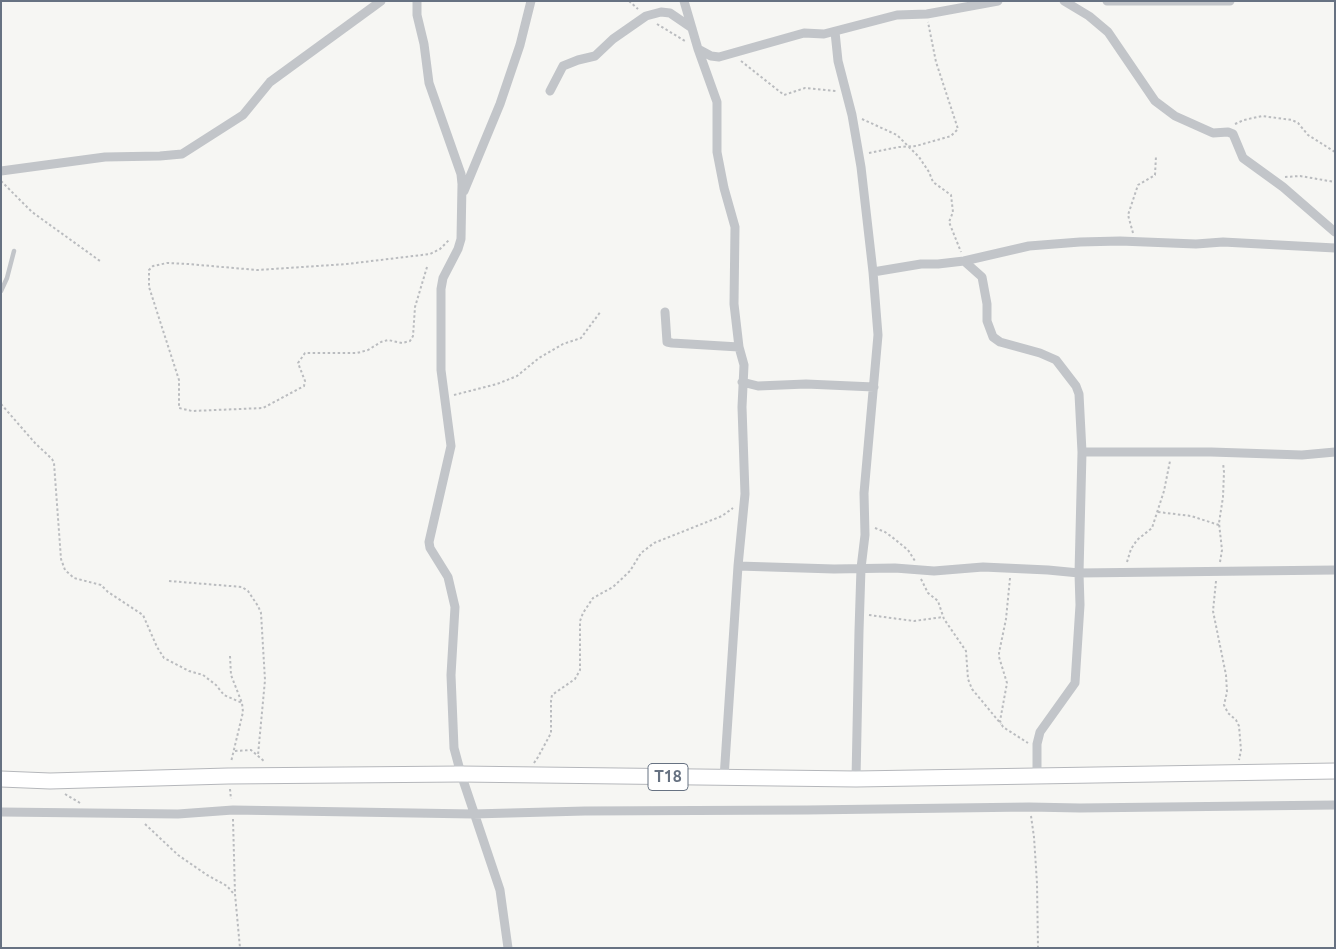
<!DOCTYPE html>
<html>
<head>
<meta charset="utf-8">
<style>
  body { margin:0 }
  #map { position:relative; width:1336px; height:949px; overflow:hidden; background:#f6f6f3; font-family:Ubuntu,sans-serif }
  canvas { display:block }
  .frame { position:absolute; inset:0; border:2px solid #677282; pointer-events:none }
</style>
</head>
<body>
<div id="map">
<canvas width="1336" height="949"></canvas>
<div class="frame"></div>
</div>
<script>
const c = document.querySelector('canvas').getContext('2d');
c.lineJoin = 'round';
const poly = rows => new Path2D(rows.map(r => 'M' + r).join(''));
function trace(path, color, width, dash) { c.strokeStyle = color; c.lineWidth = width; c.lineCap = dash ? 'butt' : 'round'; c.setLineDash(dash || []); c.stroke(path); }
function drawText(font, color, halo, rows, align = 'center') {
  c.font = font + ' Ubuntu,sans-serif'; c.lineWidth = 5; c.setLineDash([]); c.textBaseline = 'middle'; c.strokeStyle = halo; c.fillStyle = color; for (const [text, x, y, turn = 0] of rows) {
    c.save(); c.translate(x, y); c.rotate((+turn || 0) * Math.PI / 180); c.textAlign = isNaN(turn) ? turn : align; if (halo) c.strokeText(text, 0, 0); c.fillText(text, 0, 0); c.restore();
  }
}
const path = poly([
  [629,1,638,9],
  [657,24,685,41],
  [741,61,784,95,805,88,836,91],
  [862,119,897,135,919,157,929,172,933,182,951,195,953,212,949,222,961,252],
  [1235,124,1244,120,1262,116,1292,120,1298,123,1308,135,1335,152],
  [869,153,899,147,916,146,951,136,958,129,936,62,928,22],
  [1285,177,1300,176,1335,182],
  [1,181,32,212,100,261],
  [1133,233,1128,215,1138,185,1155,175,1156,156],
  [427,267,415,307,413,336,410,341,402,343,388,340,381,342,368,350,357,353,305,353,298,363,305,381,304,386,263,408,192,411,179,408,179,380,149,287,149,270,153,266,167,263,188,264,257,270,347,264,430,254,440,249,449,240],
  [454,395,497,384,517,376,539,358,563,344,581,338,601,311],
  [1,404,35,443,52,459,54,463,61,559,65,570,74,578,101,585,108,592,143,615,157,647,164,658,189,671,203,675,216,685,224,695,242,703],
  [1158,512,1191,516,1219,525],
  [875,528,885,532,892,537,908,550,915,561],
  [1127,562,1131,549,1137,540,1152,528,1164,491,1170,461],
  [1220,562,1222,550,1219,523,1223,497,1224,472,1223,463],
  [1010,578,1006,619,999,653,999,657,1007,683,1000,721,1003,727,1028,743],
  [921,579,928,593,938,601,944,619,966,651,968,679,972,689,1001,724],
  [169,581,242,587,248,591,258,606,261,613,265,680,258,755],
  [1216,581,1213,611,1226,675,1227,692,1224,705,1228,713,1236,720,1239,726,1241,750,1239,760],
  [869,615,914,621,943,617],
  [230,656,231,675,242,703,243,712,231,762],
  [235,751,251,750,265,762],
  [534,763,538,757,551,733,551,701,552,695,575,679,580,670,580,621,583,613,593,598,613,587,630,571,641,553,654,543,722,516,733,508],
  [230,789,231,799],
  [65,794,80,803],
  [1031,816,1034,837,1037,883,1038,948],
  [233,819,235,894,240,948],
  [145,824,178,855,207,875,227,886,233,893]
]);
const service = poly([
  [1,291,7,278,14,251]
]);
const minor = poly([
  [417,1,417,15,424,44,429,83,461,174,462,184,461,239,458,249,443,278,441,289,441,370,451,446,429,542,430,548,448,577,455,607,451,675,454,748,461,774,500,890,508,948],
  [684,1,698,49,717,102,717,152,724,188,735,227,734,304,739,347,744,365,742,407,745,494,738,566,724,778],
  [1064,1,1089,16,1108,32,1155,101,1175,116,1213,133,1228,132,1233,134,1243,158,1283,187,1335,232],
  [1107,1,1230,1],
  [835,32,838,61,852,115,861,167,873,272,878,335,864,493,865,535,861,568,859,631,856,779],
  [698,49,711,56,719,57,804,33,824,34,897,15,927,14,998,1],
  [550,91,563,66,578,60,595,56,613,39,646,16,661,12,670,13,692,28],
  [1,171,105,157,160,156,182,154,243,115,270,82,381,1],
  [464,191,500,104,520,45,531,1],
  [964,261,982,277,987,304,987,321,993,337,1000,342,1040,353,1056,360,1076,386,1079,394,1082,452,1079,573,1080,605,1075,683,1040,732,1037,744,1037,776],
  [873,272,921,264,938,264,964,261,1029,246,1080,242,1120,241,1196,244,1223,242,1335,248],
  [665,312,667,342,672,343,739,347],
  [742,382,758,386,806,384,874,387],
  [1082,452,1211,452,1302,455,1335,452],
  [738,566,834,569,895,568,934,571,983,567,1048,570,1079,573,1335,570],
  [1,812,178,814,233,810,473,814,585,811,807,810,1029,807,1080,808,1335,805]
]);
const trunk = poly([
  [1,779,50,781,228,776,461,774,856,779,1335,771]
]);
const shields = [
  [668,777,40]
];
const shieldNames = [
  ["T18",668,777]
];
trace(trunk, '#b5b7bb', 17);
trace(path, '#babcbf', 2, [2.5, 2.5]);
trace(service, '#c2c5c9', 4.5);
trace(minor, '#c2c5c9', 9);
trace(trunk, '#fff', 15);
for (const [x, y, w] of shields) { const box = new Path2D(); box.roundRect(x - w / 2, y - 13.5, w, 27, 4); c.fillStyle = '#fff'; c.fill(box); trace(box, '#677282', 1); }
drawText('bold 16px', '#677282', null, shieldNames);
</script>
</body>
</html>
